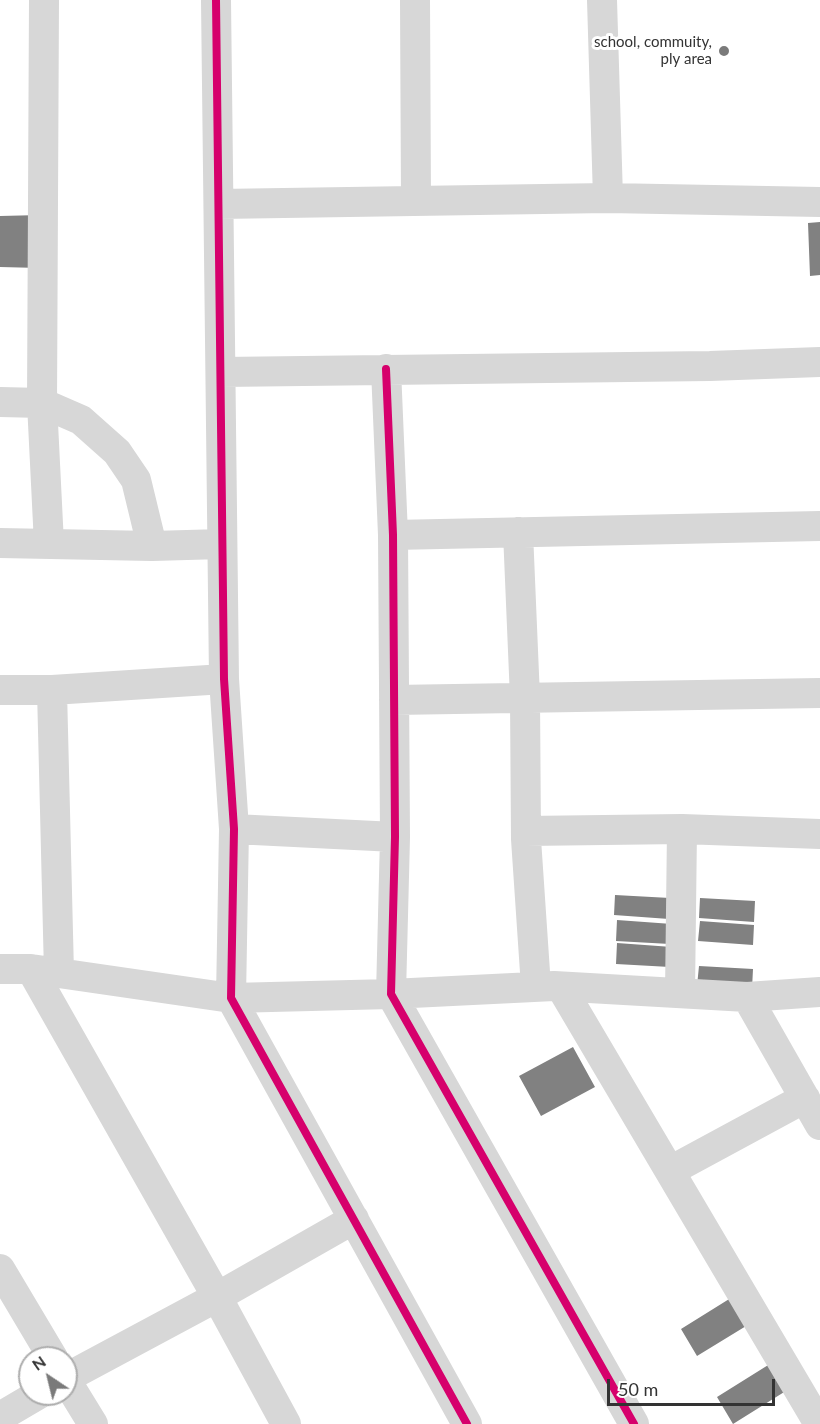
<!DOCTYPE html>
<html>
<head>
<meta charset="utf-8">
<style>
  body { margin:0 }
  #map { position:relative; width:820px; height:1424px; overflow:hidden; background:#fff; font-family:Lato,sans-serif }
  canvas { display:block }
  .north { position:absolute; left:18px; top:1346px; width:60px; height:60px; box-sizing:border-box; background:#fff; border:2px solid #adadad; border-radius:50%; rotate:325deg; font-size:16px; font-weight:700; line-height:24px; text-align:center; color:#333 }
  .north::after { content:''; display:block; margin:auto; width:21px; height:27px; background:#7a7a7a; clip-path:polygon(50% 0,100% 100%,50% 72%,0 100%) }
  .scale { position:absolute; left:607px; top:1379px; width:168px; height:27px; box-sizing:border-box; border:3px solid #333; border-top:0; padding-left:8px; font-size:18px; line-height:21px; white-space:nowrap; color:#333; -webkit-text-stroke:4px #fff; paint-order:stroke }
</style>
</head>
<body>
<div id="map">
<canvas width="820" height="1424"></canvas>
<div class="north">N</div>
<div class="scale">50 m</div>
</div>
<script>
const c = document.querySelector('canvas').getContext('2d');
c.lineJoin = 'round';
function fillPath(path, color) { c.fillStyle = color; c.fill(path, 'evenodd'); }
const poly = rows => new Path2D(rows.map(r => 'M' + r).join(''));
function trace(path, color, width, dash) { c.strokeStyle = color; c.lineWidth = width; c.lineCap = dash ? 'butt' : 'round'; c.setLineDash(dash || []); c.stroke(path); }
function drawText(font, color, halo, rows, align = 'center') {
  c.font = font + ' Lato,sans-serif'; c.lineWidth = 6; c.setLineDash([]); c.textBaseline = 'middle'; c.strokeStyle = halo; c.fillStyle = color; for (const [text, x, y, turn = 0] of rows) {
    c.save(); c.translate(x, y); c.rotate((+turn || 0) * Math.PI / 180); c.textAlign = isNaN(turn) ? turn : align; if (halo) c.strokeText(text, 0, 0); c.fillText(text, 0, 0); c.restore();
  }
}
const building = poly([
  [41,215,40,268,0,267,0,216],
  [820,222,820,275,810,276,808,223],
  [615,895,670,898,669,919,614,915],
  [700,898,755,901,754,922,699,918],
  [617,920,672,924,670,944,616,941],
  [700,921,754,925,753,945,698,941],
  [617,943,672,947,670,967,616,964],
  [699,966,753,969,752,989,697,986],
  [573,1047,595,1087,541,1116,519,1076],
  [734,1296,751,1323,697,1356,681,1329],
  [773,1362,789,1389,733,1424,717,1397]
]);
const minor = poly([
  [44,0,42,403,49,544],
  [216,0,224,679,234,829,231,998,467,1424],
  [415,0,416,201],
  [602,0,608,198,820,202],
  [219,204,608,198],
  [386,369,393,535,395,837,391,994,634,1424],
  [222,372,710,366,820,362],
  [0,402,42,403,81,420,117,452,136,480,152,546],
  [518,532,525,698,526,839,536,987],
  [393,535,820,526],
  [0,543,152,546,222,544],
  [0,690,52,690,224,679],
  [52,690,59,973],
  [394,700,820,693],
  [234,829,395,837],
  [526,831,682,829,820,834],
  [0,969,31,969,231,998,391,994,554,986,747,997,820,992],
  [31,969,217,1297,286,1424],
  [561,987,819,1424],
  [680,993,682,829],
  [747,997,820,1125],
  [670,1171,805,1098],
  [0,1269,53,1358],
  [66,1378,217,1297,354,1219],
  [66,1380,93,1424],
  [0,1417,39,1394]
]);
const cycleway = poly([
  [216,0,224,679,234,829,231,998,467,1424],
  [386,369,393,535,395,837,391,994,634,1424]
]);
const markers = [
  [724,51,6,"#7a7a7a"]
];
const poiNames = [
  ["school, commuity,",712,42],
  ["ply area",712,59]
];
fillPath(building, '#818181');
trace(minor, '#d7d7d7', 30);
trace(cycleway, '#d6006c', 8);
for (const [x, y, r, color] of markers) { const dot = new Path2D(); dot.arc(x, y, r, 0, 2 * Math.PI); c.fillStyle = color; c.fill(dot); trace(dot, '#fff', 2); }
drawText('15px', '#333', '#fff', poiNames, 'right');
</script>
</body>
</html>
